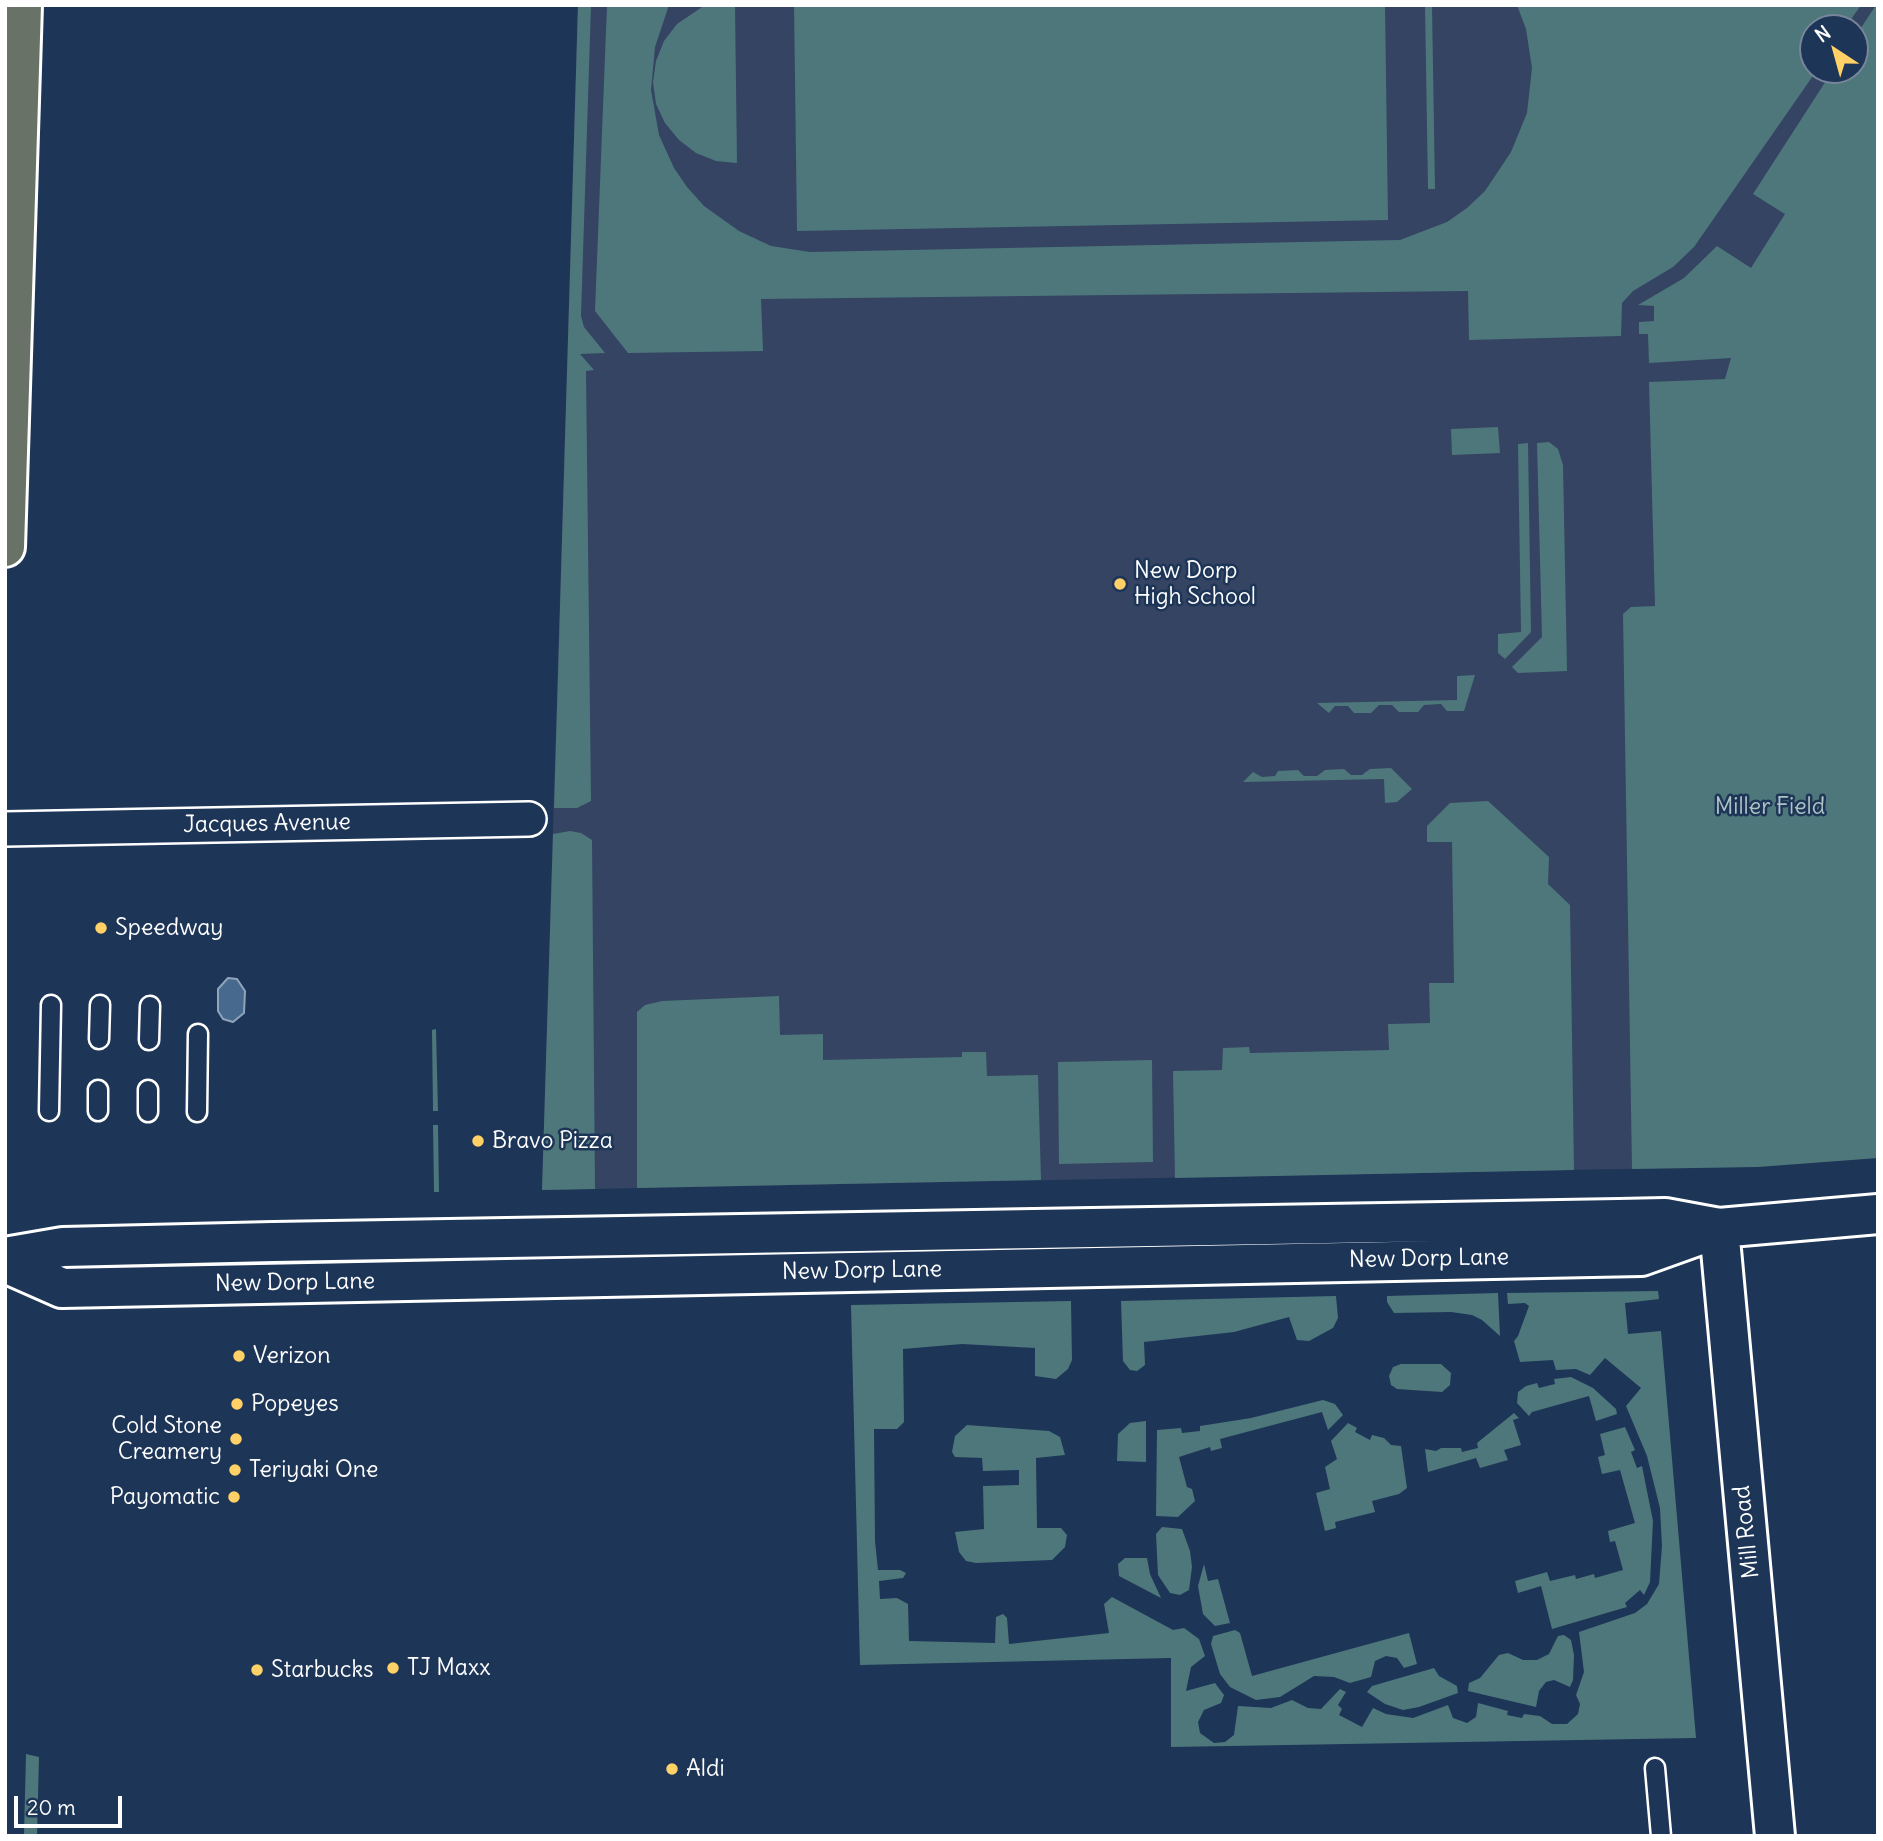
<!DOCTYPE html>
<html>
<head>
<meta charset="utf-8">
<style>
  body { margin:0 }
  #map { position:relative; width:1883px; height:1841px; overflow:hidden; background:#1d3557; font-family:Delius,sans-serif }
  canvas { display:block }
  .frame { position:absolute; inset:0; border:7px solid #fff; pointer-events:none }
  .north { position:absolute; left:1799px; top:14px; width:70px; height:70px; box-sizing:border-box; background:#1d3557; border:2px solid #77869a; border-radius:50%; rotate:324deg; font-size:19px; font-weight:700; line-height:28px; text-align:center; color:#fff }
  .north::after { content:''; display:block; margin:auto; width:24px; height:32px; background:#ffd166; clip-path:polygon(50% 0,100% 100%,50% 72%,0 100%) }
  .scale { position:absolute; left:14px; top:1796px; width:108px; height:32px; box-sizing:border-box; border:4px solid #fff; border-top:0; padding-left:9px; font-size:21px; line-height:24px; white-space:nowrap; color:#fff; -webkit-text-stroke:5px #1d3557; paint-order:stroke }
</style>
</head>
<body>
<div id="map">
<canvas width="1883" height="1841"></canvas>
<div class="frame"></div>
<div class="north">N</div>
<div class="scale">20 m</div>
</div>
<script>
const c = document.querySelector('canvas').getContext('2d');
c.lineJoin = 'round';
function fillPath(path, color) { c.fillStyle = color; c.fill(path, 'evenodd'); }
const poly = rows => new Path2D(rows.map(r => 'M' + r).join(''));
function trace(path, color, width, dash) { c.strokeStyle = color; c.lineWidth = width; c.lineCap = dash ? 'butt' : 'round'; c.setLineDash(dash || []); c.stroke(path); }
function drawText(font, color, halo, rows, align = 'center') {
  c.font = font + ' Delius,sans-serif'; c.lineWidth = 5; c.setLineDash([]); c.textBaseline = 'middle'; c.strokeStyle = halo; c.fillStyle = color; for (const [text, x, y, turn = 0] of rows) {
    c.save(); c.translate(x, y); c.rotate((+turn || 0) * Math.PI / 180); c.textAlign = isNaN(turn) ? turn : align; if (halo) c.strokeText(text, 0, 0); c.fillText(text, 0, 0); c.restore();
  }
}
const built = poly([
  [578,5,1878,5,1672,1168,542,1190],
  [1813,28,1855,28,1855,70,1813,70]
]);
const green = poly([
  [578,5,591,5,581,316,584,327,605,353,580,354,594,370,586,371,591,801,577,808,554,808],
  [607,5,669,5,655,47,651,90,659,135,674,168,687,187,704,206,739,231,771,246,810,252,1400,240,1447,222,1467,208,1485,191,1511,152,1527,113,1532,68,1526,29,1517,5,1861,5,1845,28,1813,28,1813,70,1817,70,1694,247,1673,267,1633,291,1622,303,1621,336,1469,340,1468,291,761,299,763,351,628,353,595,311],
  [705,5,735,5,737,163,716,161,696,153,679,140,665,123,656,104,653,82,656,61,664,41,677,24],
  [794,5,1385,5,1388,220,797,231],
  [1425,5,1432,5,1435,189,1428,189],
  [1876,5,1878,1158,1758,1167,1632,1169,1623,614,1631,607,1655,606,1649,382,1725,379,1731,358,1649,363,1648,334,1639,334,1639,322,1654,321,1654,306,1638,305,1684,278,1717,246,1751,268,1785,214,1753,194,1833,70,1855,70,1855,37],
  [1498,427,1500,453,1452,455,1451,429],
  [1549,442,1558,449,1563,465,1567,671,1518,673,1512,667,1542,637,1537,443],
  [1528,443,1531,632,1505,659,1498,653,1498,634,1521,632,1518,444],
  [1475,675,1464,711,1447,711,1441,704,1424,705,1418,712,1399,712,1392,705,1379,705,1371,713,1354,713,1348,706,1335,706,1329,713,1317,703,1457,700,1457,676],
  [1391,768,1412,789,1397,802,1385,803,1384,779,1243,782,1253,772,1262,777,1275,776,1278,771,1298,770,1304,776,1317,776,1325,770,1344,769,1351,775,1362,775,1370,769],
  [1488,801,1549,857,1548,884,1570,905,1574,1170,1175,1178,1173,1071,1222,1070,1223,1048,1249,1047,1250,1053,1389,1050,1388,1024,1430,1023,1429,983,1454,983,1452,842,1427,842,1427,826,1450,803],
  [570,831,581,833,592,840,595,1189,542,1190,553,834],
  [779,996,780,1035,823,1034,823,1060,962,1057,962,1052,986,1052,987,1076,1038,1075,1041,1180,637,1188,637,1012,645,1005,662,1001],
  [436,1029,438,1111,433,1111,432,1030],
  [1152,1060,1153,1162,1059,1164,1058,1062],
  [433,1125,438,1125,439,1192,434,1192],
  [1658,1291,1659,1299,1625,1303,1628,1334,1661,1331,1696,1738,1171,1747,1171,1658,860,1665,851,1305,1071,1301,1072,1360,1068,1369,1056,1379,1035,1376,1035,1348,962,1344,903,1349,904,1422,897,1429,874,1429,875,1541,878,1570,900,1570,906,1573,903,1578,879,1581,880,1599,897,1598,908,1604,909,1641,995,1643,996,1617,1003,1614,1007,1618,1009,1644,1109,1633,1104,1604,1112,1597,1173,1630,1184,1628,1199,1639,1205,1656,1191,1667,1186,1691,1215,1683,1224,1695,1221,1703,1204,1710,1198,1722,1200,1733,1214,1743,1225,1742,1234,1735,1238,1706,1271,1708,1292,1700,1308,1708,1321,1709,1340,1689,1346,1692,1338,1705,1342,1709,1339,1715,1362,1727,1373,1708,1386,1714,1413,1718,1448,1705,1453,1718,1467,1723,1476,1717,1478,1703,1508,1711,1507,1715,1522,1718,1524,1714,1540,1716,1552,1724,1567,1724,1578,1714,1580,1704,1576,1695,1584,1672,1579,1632,1635,1613,1647,1604,1659,1584,1662,1546,1660,1508,1647,1456,1626,1406,1641,1388,1605,1358,1590,1375,1576,1369,1556,1370,1553,1360,1520,1362,1514,1341,1518,1336,1529,1306,1525,1303,1508,1304,1507,1293],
  [1498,1293,1500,1336,1482,1320,1472,1315,1451,1312,1394,1313,1387,1302,1387,1296],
  [1336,1296,1338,1318,1333,1328,1309,1341,1297,1340,1289,1317,1234,1332,1144,1342,1145,1365,1137,1371,1130,1370,1123,1361,1121,1301],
  [1401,1364,1441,1364,1451,1373,1450,1385,1442,1392,1397,1389,1391,1385,1389,1376,1393,1367],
  [1571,1377,1593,1388,1616,1409,1617,1414,1596,1421,1589,1396,1532,1412,1529,1416,1517,1403,1518,1392,1526,1386,1537,1383,1539,1388,1555,1384,1554,1379],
  [1323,1400,1335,1404,1343,1415,1328,1430,1322,1412,1220,1439,1222,1448,1211,1451,1210,1447,1179,1457,1187,1487,1192,1489,1195,1501,1178,1517,1156,1516,1157,1430,1181,1428,1182,1433,1200,1431,1200,1426,1251,1418],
  [1514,1413,1519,1418,1513,1420,1521,1445,1504,1450,1508,1460,1480,1468,1476,1458,1428,1472,1425,1449,1436,1451,1441,1448,1461,1448,1462,1452,1478,1448,1477,1443],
  [1146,1421,1146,1462,1117,1461,1118,1434,1130,1423],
  [1348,1423,1357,1428,1355,1432,1370,1440,1372,1435,1384,1438,1391,1445,1401,1446,1407,1488,1399,1494,1372,1501,1375,1512,1335,1522,1336,1528,1325,1531,1316,1493,1330,1489,1325,1467,1337,1459,1331,1441],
  [967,1425,1049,1431,1060,1437,1065,1455,1036,1458,1037,1528,1061,1528,1067,1535,1065,1547,1052,1560,976,1563,966,1561,959,1552,955,1532,984,1529,983,1486,1019,1485,1019,1470,983,1471,982,1458,955,1457,952,1452,955,1436],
  [1625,1427,1635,1450,1631,1452,1637,1468,1642,1466,1653,1521,1650,1582,1644,1595,1640,1590,1625,1603,1627,1607,1552,1629,1541,1586,1518,1593,1515,1581,1547,1572,1550,1581,1575,1575,1576,1579,1594,1574,1595,1578,1623,1570,1615,1541,1610,1542,1608,1531,1635,1523,1620,1470,1602,1474,1598,1457,1605,1455,1600,1434],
  [1162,1527,1182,1529,1190,1551,1192,1567,1189,1590,1180,1595,1170,1593,1158,1575,1156,1534],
  [1125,1558,1147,1558,1150,1574,1161,1598,1119,1576,1118,1564],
  [1204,1564,1208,1581,1218,1579,1230,1623,1215,1626,1203,1614,1198,1586],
  [1235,1630,1240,1633,1252,1676,1409,1633,1417,1664,1404,1668,1397,1658,1386,1656,1375,1661,1371,1677,1350,1683,1334,1677,1314,1676,1280,1697,1256,1700,1230,1687,1220,1674,1211,1644,1213,1636],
  [1564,1635,1571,1640,1574,1655,1573,1680,1570,1687,1554,1680,1546,1682,1539,1691,1536,1707,1468,1691,1469,1683,1480,1678,1499,1655,1508,1653,1523,1660,1537,1660,1549,1654,1558,1636],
  [1434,1668,1439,1676,1457,1686,1458,1693,1419,1707,1403,1710,1385,1704,1367,1692,1372,1686],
  [26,1754,39,1757,37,1836,24,1836]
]);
const water = poly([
  [228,978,237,979,245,991,244,1013,233,1022,223,1019,218,1011,218,989,228,978]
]);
const lane = poly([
  [99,1039,100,1005],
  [149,1040,150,1006],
  [49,1111,51,1005],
  [98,1111,98,1090],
  [148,1112,148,1090],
  [197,1112,198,1034],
  [1655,1768,1661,1836]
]);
const street = poly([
  [5,829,529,819]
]);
const secondary = poly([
  [1719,1228,1775,1836],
  [5,1257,63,1247,273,1242,1619,1219,1665,1218,1719,1228],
  [5,1263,62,1288,1641,1256,1719,1228,1878,1214]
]);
const primary = poly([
  [5,547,22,5]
]);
const markers = [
  [1120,584,7,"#ffd166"],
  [101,928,7,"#ffd166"],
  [478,1141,7,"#ffd166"],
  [239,1356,7,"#ffd166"],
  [237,1404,7,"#ffd166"],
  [236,1439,7,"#ffd166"],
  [235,1470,7,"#ffd166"],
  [234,1497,7,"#ffd166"],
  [393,1668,7,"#ffd166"],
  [257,1670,7,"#ffd166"],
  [672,1769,7,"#ffd166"]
];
const poiNames = [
  ["New Dorp",1134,571],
  ["High School",1134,597],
  ["Speedway",115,928],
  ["Bravo Pizza",492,1141],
  ["Verizon",253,1356],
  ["Popeyes",251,1404],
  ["Cold Stone",222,1426,"right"],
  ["Creamery",222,1452,"right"],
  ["Teriyaki One",249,1470],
  ["Payomatic",220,1497,"right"],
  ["TJ Maxx",407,1668],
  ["Starbucks",271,1670],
  ["Aldi",686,1769]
];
const parkNames = [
  ["Miller Field",1770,807]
];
const streetNames = [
  ["Jacques Avenue",267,824,-1],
  ["New Dorp Lane",1429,1259,-1],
  ["New Dorp Lane",862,1271,-1],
  ["New Dorp Lane",295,1283,-1],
  ["Mill Road",1747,1532,-96]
];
fillPath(built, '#344462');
fillPath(green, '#4e777b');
fillPath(water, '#46698d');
trace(water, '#90a5bb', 2);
trace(lane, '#fff', 23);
trace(street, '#fff', 38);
trace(secondary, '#fff', 44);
trace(primary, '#fff', 44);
trace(lane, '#1d3557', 18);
trace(street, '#1d3557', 33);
trace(secondary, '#1d3557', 38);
trace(primary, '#697266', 38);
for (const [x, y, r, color] of markers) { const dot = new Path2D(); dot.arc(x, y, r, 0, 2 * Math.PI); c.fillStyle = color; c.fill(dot); trace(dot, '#1d3557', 2.5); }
drawText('23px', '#fff', '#1d3557', poiNames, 'left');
drawText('23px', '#afc2c4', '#1d3557', parkNames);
drawText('23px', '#fff', '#1d3557', streetNames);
</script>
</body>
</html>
